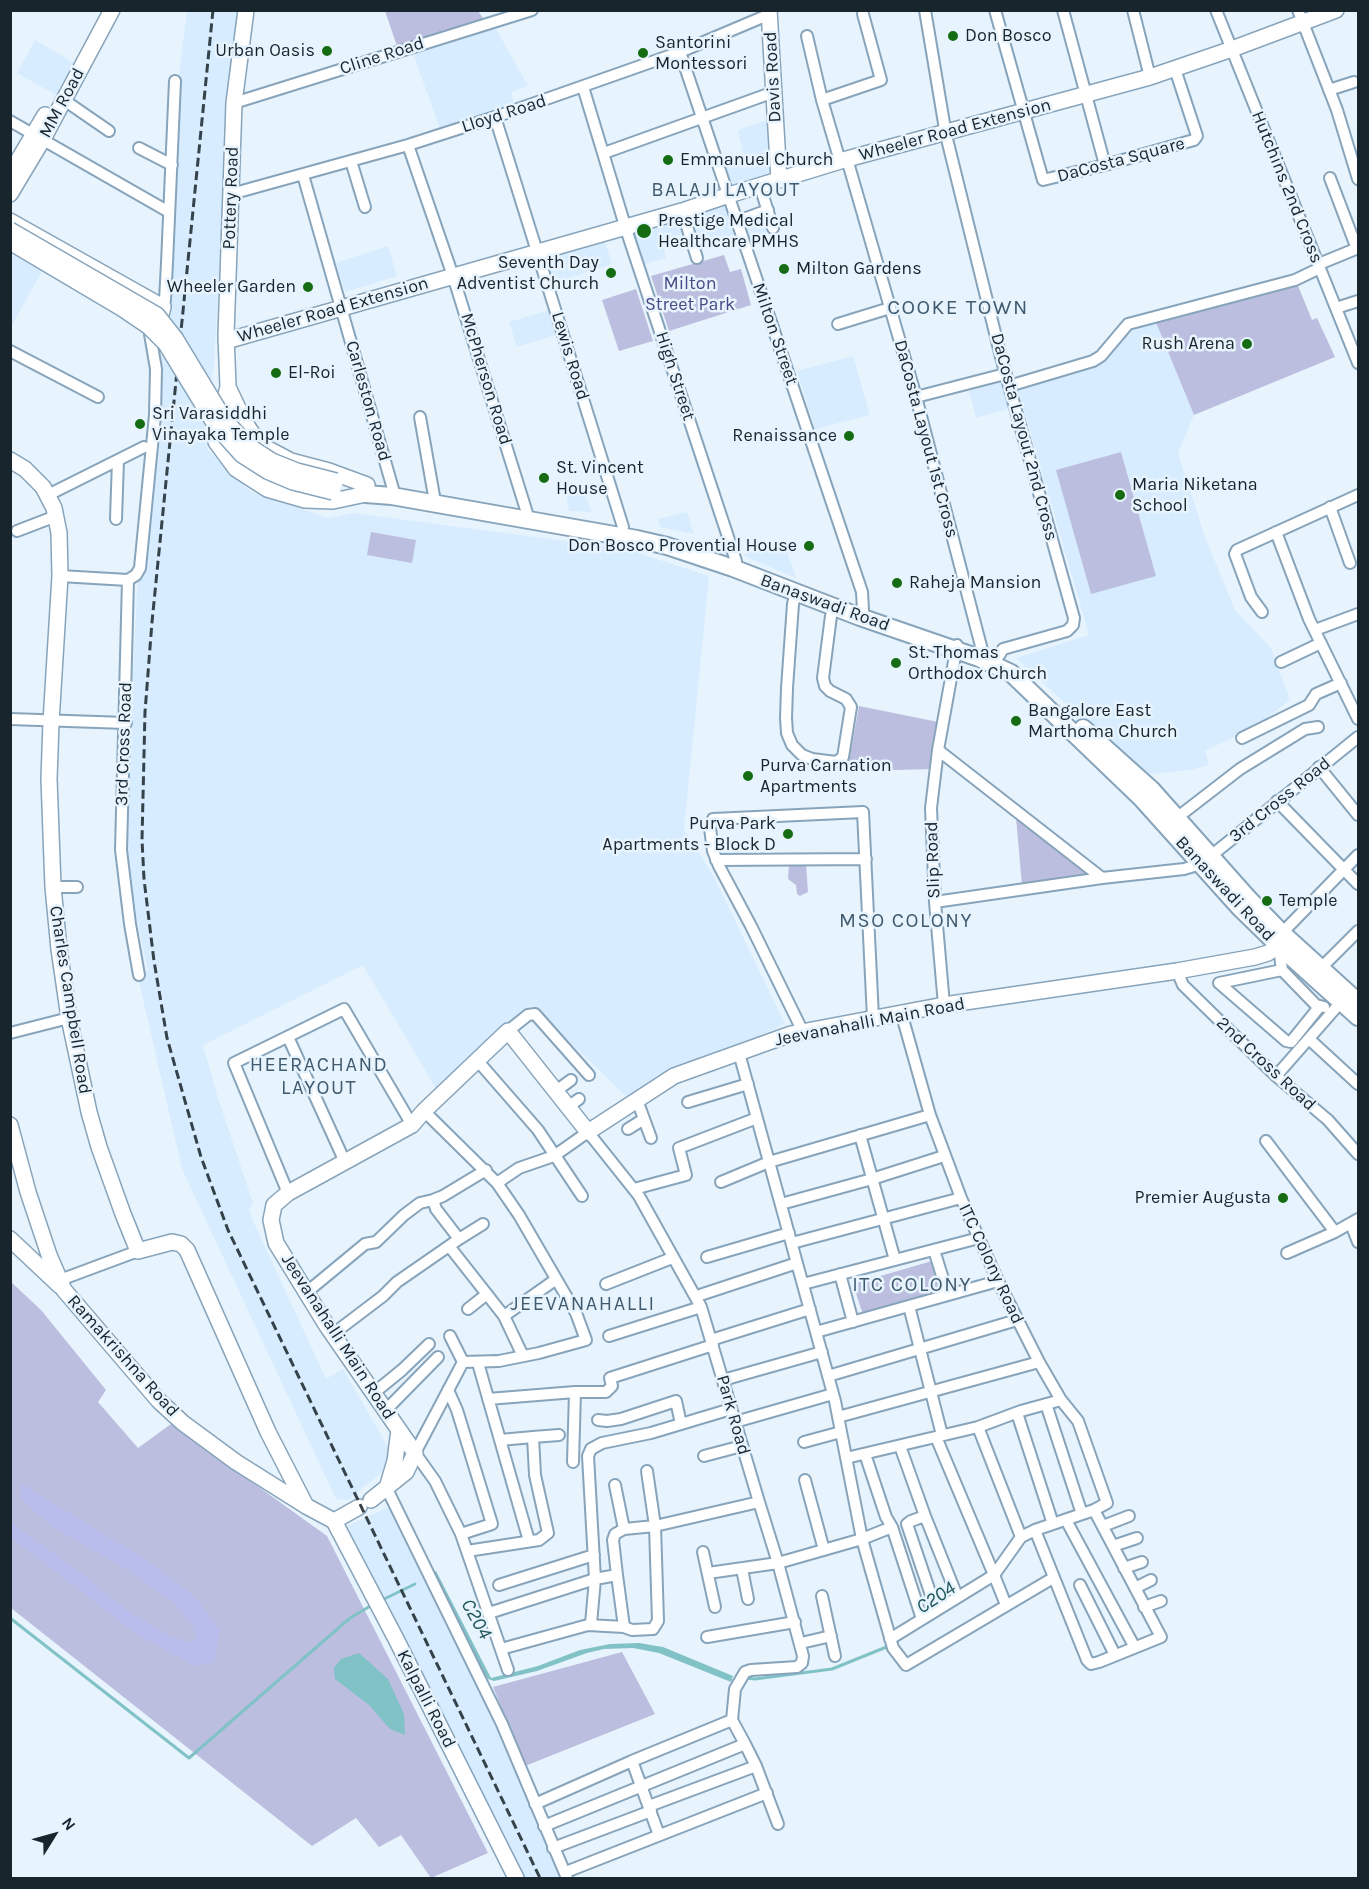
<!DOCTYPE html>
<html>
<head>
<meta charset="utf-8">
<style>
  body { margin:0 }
  #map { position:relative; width:1369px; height:1889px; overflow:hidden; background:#e7f3fd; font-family:Karla,sans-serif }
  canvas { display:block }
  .frame { position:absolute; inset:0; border:12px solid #19252d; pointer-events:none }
  .north { position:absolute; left:24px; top:1805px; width:60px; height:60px; -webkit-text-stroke:4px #e7f3fd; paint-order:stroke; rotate:53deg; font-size:16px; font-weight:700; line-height:24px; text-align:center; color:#19252d }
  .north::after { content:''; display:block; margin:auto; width:21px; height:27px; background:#19252d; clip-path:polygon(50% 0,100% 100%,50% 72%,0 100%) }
</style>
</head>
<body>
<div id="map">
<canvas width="1369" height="1889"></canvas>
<div class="frame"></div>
<div class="north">N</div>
</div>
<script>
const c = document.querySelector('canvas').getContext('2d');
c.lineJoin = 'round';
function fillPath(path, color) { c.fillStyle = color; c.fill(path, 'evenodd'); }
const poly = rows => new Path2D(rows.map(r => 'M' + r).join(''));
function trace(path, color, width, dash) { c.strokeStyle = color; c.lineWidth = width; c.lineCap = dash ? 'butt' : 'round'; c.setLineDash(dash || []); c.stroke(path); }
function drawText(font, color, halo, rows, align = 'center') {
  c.font = font + ' Karla,sans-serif'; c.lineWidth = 5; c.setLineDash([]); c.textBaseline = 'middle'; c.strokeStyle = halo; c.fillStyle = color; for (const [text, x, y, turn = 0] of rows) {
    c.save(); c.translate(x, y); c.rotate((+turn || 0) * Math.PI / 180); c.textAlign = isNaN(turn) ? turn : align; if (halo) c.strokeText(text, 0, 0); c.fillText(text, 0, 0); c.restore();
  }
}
const built = poly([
  [187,11,237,11,230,78,214,364,204,421,207,449,251,492,328,518,353,513,626,549,709,576,684,829,714,877,785,1024,627,1097,531,1005,462,1066,438,1092,363,965,203,1045,218,1098,253,1203,249,1209,254,1223,326,1379,343,1369,388,1447,385,1470,348,1500,336,1499,182,1169,137,973,148,971,124,859,137,591,154,450,166,304,178,82],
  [495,27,528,86,511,92,514,106,441,132,413,53],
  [35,40,74,63,56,95,17,73],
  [770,119,773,173,730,186,723,165,744,157,738,130],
  [727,201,737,234,685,249,681,235,662,240,666,258,641,265,629,229],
  [767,214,773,232,749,240,742,222],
  [603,236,612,264,553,283,544,255],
  [388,246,397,276,345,292,336,263],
  [11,254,42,271,11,327],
  [550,310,558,334,517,347,509,322],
  [1155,320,1194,415,1178,453,1205,537,1235,610,1271,648,1290,700,1256,726,1205,751,1209,765,1190,770,1139,775,1080,717,1016,658,1089,635,1018,389,1105,361,1130,327],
  [853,356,870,415,815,429,797,371],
  [1005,380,1012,408,976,418,969,391],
  [581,485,592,512,569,511,565,489],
  [687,512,694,534,660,527,658,519],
  [784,543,796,578,742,555],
  [389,1507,480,1687,563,1878,523,1878,499,1826,348,1540,347,1526]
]);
const green = poly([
  [385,11,478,11,485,21,398,49],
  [724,255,730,272,741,269,751,305,669,331,651,276],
  [1296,281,1312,320,1317,318,1335,357,1194,415,1155,320],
  [636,289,653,341,619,351,602,300],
  [1121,452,1156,576,1091,594,1056,470],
  [371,532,416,540,412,563,367,555],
  [859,706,938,722,932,769,895,770,849,761],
  [1016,817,1091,874,1022,885],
  [806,864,808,892,800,896,797,894,796,885,788,879,789,865],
  [932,1261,941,1291,863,1315,853,1284],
  [10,1281,41,1310,106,1390,98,1402,138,1448,171,1424,327,1536,488,1853,431,1878,401,1835,379,1847,356,1818,312,1846,11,1608],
  [622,1652,655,1714,525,1766,493,1687]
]);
const forest = poly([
  [22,1484,153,1564,194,1596,220,1630,214,1662,195,1666,138,1635,11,1538,11,1523,76,1569,129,1612,170,1636,188,1642,196,1639,192,1625,174,1603,126,1569,56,1529,31,1509,20,1496]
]);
const water = poly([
  [436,1571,491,1678,538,1666,580,1650,610,1644,639,1643,663,1647,733,1676,731,1682,659,1653,633,1648,604,1649,587,1653,537,1671,494,1681,488,1679,481,1668,432,1573],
  [359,1653,388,1679,404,1714,405,1735,390,1729,369,1705,335,1679,334,1668,341,1659]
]);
const stream = poly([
  [380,1601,415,1584],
  [10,1618,189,1758,350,1618,372,1605],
  [745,1678,755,1679,832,1669,889,1646]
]);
const street = poly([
  [925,10,946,135,1001,357,1074,618,1073,625,1067,631,1003,649,993,665],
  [995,10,1043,180,1105,165,1194,140,1197,136,1175,69],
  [1063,10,1105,165],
  [1133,10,1150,77],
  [1216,10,1358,363],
  [1298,10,1337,110,1358,179],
  [807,36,822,100],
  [680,52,862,592,863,610,860,617],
  [583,87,626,229,736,561],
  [1329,90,1354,82],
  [64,100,109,131],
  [234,103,532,10],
  [495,117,623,527],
  [10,121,169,212],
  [408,145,453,276,527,513],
  [139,148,172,165],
  [604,153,774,92],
  [847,159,916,397,982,650],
  [351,161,365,207],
  [840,161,822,100,881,80,863,14],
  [303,175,393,489],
  [1330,178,1357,249],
  [760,186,773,228],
  [231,194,408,145,495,117,680,52,770,14],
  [682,211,697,258],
  [738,221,768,210],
  [1319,264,1358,248],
  [163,307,165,300,167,263,175,81],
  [1336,308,1358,301],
  [838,324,890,308],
  [10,351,98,397],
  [1009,386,1093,361,1101,356,1128,324,1295,280,1320,268],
  [916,397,1005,374],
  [420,417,434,496],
  [48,495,144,447],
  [1330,507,1350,563],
  [116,519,118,460],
  [17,531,56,516],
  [1276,532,1309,619,1358,719],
  [60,576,128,580],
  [128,580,121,850,130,924,139,975],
  [128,580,136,575,140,568,155,415,156,369,150,334],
  [796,592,793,604,787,688,786,718,787,733,792,745,802,755,812,759,836,762,843,757,851,707,846,699,830,691,825,686,823,678,831,616,834,607],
  [1262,612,1251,597,1235,554,1237,550,1358,495],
  [1315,630,1358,614],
  [957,645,938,750,1102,878],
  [1281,662,1321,643],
  [10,719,126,723],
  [1242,738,1309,705,1316,694,1341,683],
  [938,750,931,808,935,902,944,1005],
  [1319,767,1358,815],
  [1277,801,1358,884],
  [1174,820,1240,769,1305,729,1318,727],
  [716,860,866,859],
  [53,887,77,887],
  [935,902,1102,878,1184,869,1201,864,1358,737],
  [1282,933,1358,855],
  [1279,947,1282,970,1316,1005,1324,1007],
  [1321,968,1358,931],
  [1282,970,1219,983,1286,1041,1291,1042,1320,1006],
  [1177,971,1183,985,1276,1076,1328,1120,1358,1154],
  [901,1012,930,1115,961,1198,998,1281,1039,1362,1061,1400,1078,1421,1107,1503,1094,1510,1035,1530,1021,1537,994,1575,1006,1605],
  [508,1031,528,1015,535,1014,589,1075],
  [803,1032,751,926,719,866,713,851,710,828,713,819,863,812,873,1018],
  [10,1033,69,1018],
  [288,1037,345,1162],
  [1309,1039,1358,1084],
  [739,1053,835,1401,862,1539,893,1648,906,1665,1053,1578],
  [477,1060,538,1130,582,1196],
  [1276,1076,1341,1002],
  [556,1091,571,1080],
  [637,1100,651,1138],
  [688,1102,748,1084],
  [568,1107,579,1099],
  [424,1111,497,1183,519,1215,576,1313,586,1340,539,1353,499,1361,463,1362,415,1453,435,1481,461,1534,508,1670],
  [628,1129,644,1119],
  [860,1135,895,1260],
  [1266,1141,1335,1232],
  [721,1182,769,1162,930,1115],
  [497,1183,519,1168,554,1156,588,1132,639,1196,701,1307,759,1502,778,1563,803,1656,802,1663,797,1667,751,1670,745,1672,735,1689,732,1720,632,1761,535,1804],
  [634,1189,686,1175,679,1148,757,1118],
  [288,1193,234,1063,344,1009,412,1125],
  [433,1200,436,1209,459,1239,449,1246,504,1316,523,1356],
  [781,1204,872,1179,944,1156],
  [1351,1224,1358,1242],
  [459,1239,483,1224],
  [792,1243,961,1198],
  [934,1250,948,1295],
  [1287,1253,1335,1232,1358,1219],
  [707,1257,789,1233],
  [840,1274,853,1322],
  [60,1280,138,1251],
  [606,1284,672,1258],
  [803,1284,979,1238],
  [307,1292,365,1244,376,1242,404,1215,420,1203,433,1200,443,1196,486,1170],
  [697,1296,797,1263],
  [909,1306,942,1435],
  [468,1309,487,1294],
  [504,1316,555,1280],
  [816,1332,998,1281],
  [333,1334,383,1296,397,1282,449,1246],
  [450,1336,463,1362],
  [609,1336,701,1307],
  [711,1340,810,1309],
  [478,1363,529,1541],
  [828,1376,1017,1320],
  [723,1380,822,1352],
  [448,1390,457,1410,492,1524,461,1534],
  [375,1392,402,1370,429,1344],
  [488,1399,575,1392,606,1392,612,1386,610,1378,713,1345],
  [1046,1404,1082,1514],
  [386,1410,438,1357],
  [1017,1413,1053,1524],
  [838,1417,1039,1362],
  [598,1420,607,1421,621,1419,676,1401,681,1424],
  [735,1422,833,1394],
  [978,1427,1021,1537],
  [533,1437,559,1435],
  [804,1442,841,1432],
  [900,1446,925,1516,957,1596],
  [865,1454,886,1517,892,1527,922,1619],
  [704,1456,742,1446],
  [846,1458,978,1427,1021,1411,1061,1400],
  [573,1462,575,1392],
  [647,1471,655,1526,658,1621,653,1629,632,1630,624,1627,617,1575,613,1540,615,1534,624,1529,655,1526,759,1502],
  [805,1480,824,1550],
  [615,1485,624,1529],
  [387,1489,502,1724,567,1878],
  [925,1516,911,1521,907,1524,936,1610],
  [1066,1520,1134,1646],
  [1103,1526,1129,1516],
  [1035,1530,1087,1660,1091,1664,1099,1662,1161,1637,1094,1510],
  [1113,1546,1137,1538],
  [467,1551,539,1540,548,1533,535,1475,533,1437,500,1440],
  [703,1552,715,1607],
  [1124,1568,1142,1562],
  [742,1569,748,1599],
  [708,1573,778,1563,862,1539,892,1527],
  [499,1585,594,1555],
  [1080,1585,1115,1655],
  [1135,1588,1151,1580],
  [822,1596,835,1656],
  [1144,1607,1161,1601],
  [489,1613,595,1579,617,1575],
  [591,1624,595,1579,588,1456,591,1449,602,1443,651,1433,731,1409],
  [707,1637,795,1622],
  [890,1639,994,1575,936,1437],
  [801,1643,831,1636],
  [501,1649,588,1625,624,1627],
  [745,1744,756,1766,778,1824],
  [632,1761,659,1835],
  [649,1806,756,1766],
  [544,1826,745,1744,732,1720],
  [553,1848,651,1811],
  [571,1870,767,1793]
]);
const secondary = poly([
  [246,10,234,103,226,335,228,387,219,421,216,442,236,469,267,489,305,500,333,501,366,494],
  [769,10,779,180],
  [10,174,45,115],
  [10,194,43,139,112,10],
  [10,221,163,307,158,326,155,329],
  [226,341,682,211,729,195,847,159,1150,77,1232,49,1336,10],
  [228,387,244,421,259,444,291,461,329,471,367,485],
  [10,460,25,469,43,487,54,508,59,533,60,576,51,722,49,779,53,887,59,949,69,1018,89,1112,99,1147,123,1214,138,1251,172,1242,181,1244,187,1250,268,1432,306,1506],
  [10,1125,28,1192,49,1255,64,1290,159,1401,183,1423,236,1462,306,1506,334,1521],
  [10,1239,60,1286],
  [387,1488,395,1461,399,1430],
  [371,1500,406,1472,415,1453,327,1326,276,1243,271,1220,274,1205,288,1193,412,1125,424,1111,508,1031,588,1132,674,1076,791,1034,944,1005,1177,971,1255,957,1268,953,1279,946],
  [334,1521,396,1639,516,1878],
  [334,1521,359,1507]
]);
const primary = poly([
  [366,494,392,496,637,539,667,546,733,568,860,617,979,658,1011,673,1141,798,1239,907,1279,946,1358,1017],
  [1083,728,1152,790,1248,898,1282,933,1358,1002]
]);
const rail = poly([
  [213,10,152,622,145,712,142,840,144,879,154,961,167,1038,201,1157,228,1230,540,1878]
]);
const secondaryBridge = poly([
  [10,230,157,315,175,338,224,419,249,446,272,461,297,471,336,481],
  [10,242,123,309,148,326,166,344,216,426,242,455,267,471,293,482,333,492]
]);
const markers = [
  [953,36,6,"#156c13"],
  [327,51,6,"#156c13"],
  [643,53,6,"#156c13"],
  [668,160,6,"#156c13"],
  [644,231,8,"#156c13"],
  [784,269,6,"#156c13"],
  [611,273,6,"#156c13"],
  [308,287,6,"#156c13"],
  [1247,344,6,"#156c13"],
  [276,373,6,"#156c13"],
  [140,424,6,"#156c13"],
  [849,436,6,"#156c13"],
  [544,478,6,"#156c13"],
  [1120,495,6,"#156c13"],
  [809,546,6,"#156c13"],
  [897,583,6,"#156c13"],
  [896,663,6,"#156c13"],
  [1016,721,6,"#156c13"],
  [748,776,6,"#156c13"],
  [788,834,6,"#156c13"],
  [1267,901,6,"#156c13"],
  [1283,1198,6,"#156c13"]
];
const poiNames = [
  ["Don Bosco",965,36],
  ["Santorini",655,43],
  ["Montessori",655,64],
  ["Urban Oasis",315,51,"right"],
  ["Emmanuel Church",680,160],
  ["Prestige Medical",658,221],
  ["Healthcare PMHS",658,242],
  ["Seventh Day",599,263,"right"],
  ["Adventist Church",599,284,"right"],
  ["Milton Gardens",796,269],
  ["Wheeler Garden",296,287,"right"],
  ["Rush Arena",1235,344,"right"],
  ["El-Roi",288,373],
  ["Sri Varasiddhi",152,414],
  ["Vinayaka Temple",152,435],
  ["Renaissance",837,436,"right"],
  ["St. Vincent",556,468],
  ["House",556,489],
  ["Maria Niketana",1132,485],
  ["School",1132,506],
  ["Don Bosco Provential House",797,546,"right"],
  ["Raheja Mansion",909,583],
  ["St. Thomas",908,653],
  ["Orthodox Church",908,674],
  ["Bangalore East",1028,711],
  ["Marthoma Church",1028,732],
  ["Purva Carnation",760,766],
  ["Apartments",760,787],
  ["Purva Park",776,824,"right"],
  ["Apartments - Block D",776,845,"right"],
  ["Temple",1279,901],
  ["Premier Augusta",1271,1198,"right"]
];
const streetNames = [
  ["Cline Road",382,56,-18],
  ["Davis Road",773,77,-93],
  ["MM Road",62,103,-62],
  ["Lloyd Road",504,114,-18],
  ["Wheeler Road Extension",955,130,-15],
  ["DaCosta Square",1121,160,-15],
  ["Hutchins 2nd Cross",1287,187,68],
  ["Pottery Road",231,198,-88],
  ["Wheeler Road Extension",333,310,-16],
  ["Milton Street",775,334,71],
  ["Lewis Road",570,356,73],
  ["High Street",675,376,72],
  ["McPherson Road",486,379,73],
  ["Carleston Road",368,401,74],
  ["DaCosta Layout 2nd Cross",1024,437,75],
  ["DaCosta Layout 1st Cross",926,439,75],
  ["Banaswadi Road",825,603,20],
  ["3rd Cross Road",124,744,-88],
  ["3rd Cross Road",1280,800,-39],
  ["Slip Road",933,860,-92],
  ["Banaswadi Road",1225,889,47],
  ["Charles Campbell Road",70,1000,81],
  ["Jeevanahalli Main Road",870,1022,-11],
  ["2nd Cross Road",1266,1064,43],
  ["ITC Colony Road",991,1264,65],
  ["Jeevanahalli Main Road",338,1337,57],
  ["Ramakrishna Road",123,1356,48],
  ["Park Road",733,1415,74],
  ["Kalpalli Road",426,1699,63]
];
const parkNames = [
  ["Milton",690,284],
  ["Street Park",690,305]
];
const neighbourhoodNames = [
  ["BALAJI LAYOUT",726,190],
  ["MSO COLONY",906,921],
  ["HEERACHAND",319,1065],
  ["LAYOUT",319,1088],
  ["ITC COLONY",912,1285],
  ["JEEVANAHALLI",583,1304]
];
const waterNames = [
  ["C204",936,1598,-33],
  ["C204",476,1619,61]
];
const quarterNames = [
  ["COOKE TOWN",958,308]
];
fillPath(built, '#d7edff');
fillPath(green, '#bbbedf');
fillPath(forest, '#b9bdeb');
fillPath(water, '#81c2c7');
trace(stream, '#81c2c7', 3);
trace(street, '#87a4bb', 14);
trace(secondary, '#87a4bb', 18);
trace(primary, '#87a4bb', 20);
trace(street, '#fff', 10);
trace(secondary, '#fff', 15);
trace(primary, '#fff', 16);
trace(rail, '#36424a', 3, [9, 4.5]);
trace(secondaryBridge, '#87a4bb', 18, []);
trace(secondaryBridge, '#fff', 15);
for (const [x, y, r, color] of markers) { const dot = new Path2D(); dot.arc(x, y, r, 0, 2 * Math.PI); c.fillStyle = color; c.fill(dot); trace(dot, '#e7f3fd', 2); }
drawText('18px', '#19252d', '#e7f3fd', poiNames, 'left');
drawText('18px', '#19252d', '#e7f3fd', streetNames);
drawText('18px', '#494984', '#e7f3fd', parkNames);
c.letterSpacing = '1.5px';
drawText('20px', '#405b6f', '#e7f3fd', neighbourhoodNames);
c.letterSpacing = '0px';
drawText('italic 20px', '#20575b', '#e7f3fd', waterNames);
c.letterSpacing = '1.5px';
drawText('21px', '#405b6f', '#e7f3fd', quarterNames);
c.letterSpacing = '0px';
</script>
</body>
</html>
